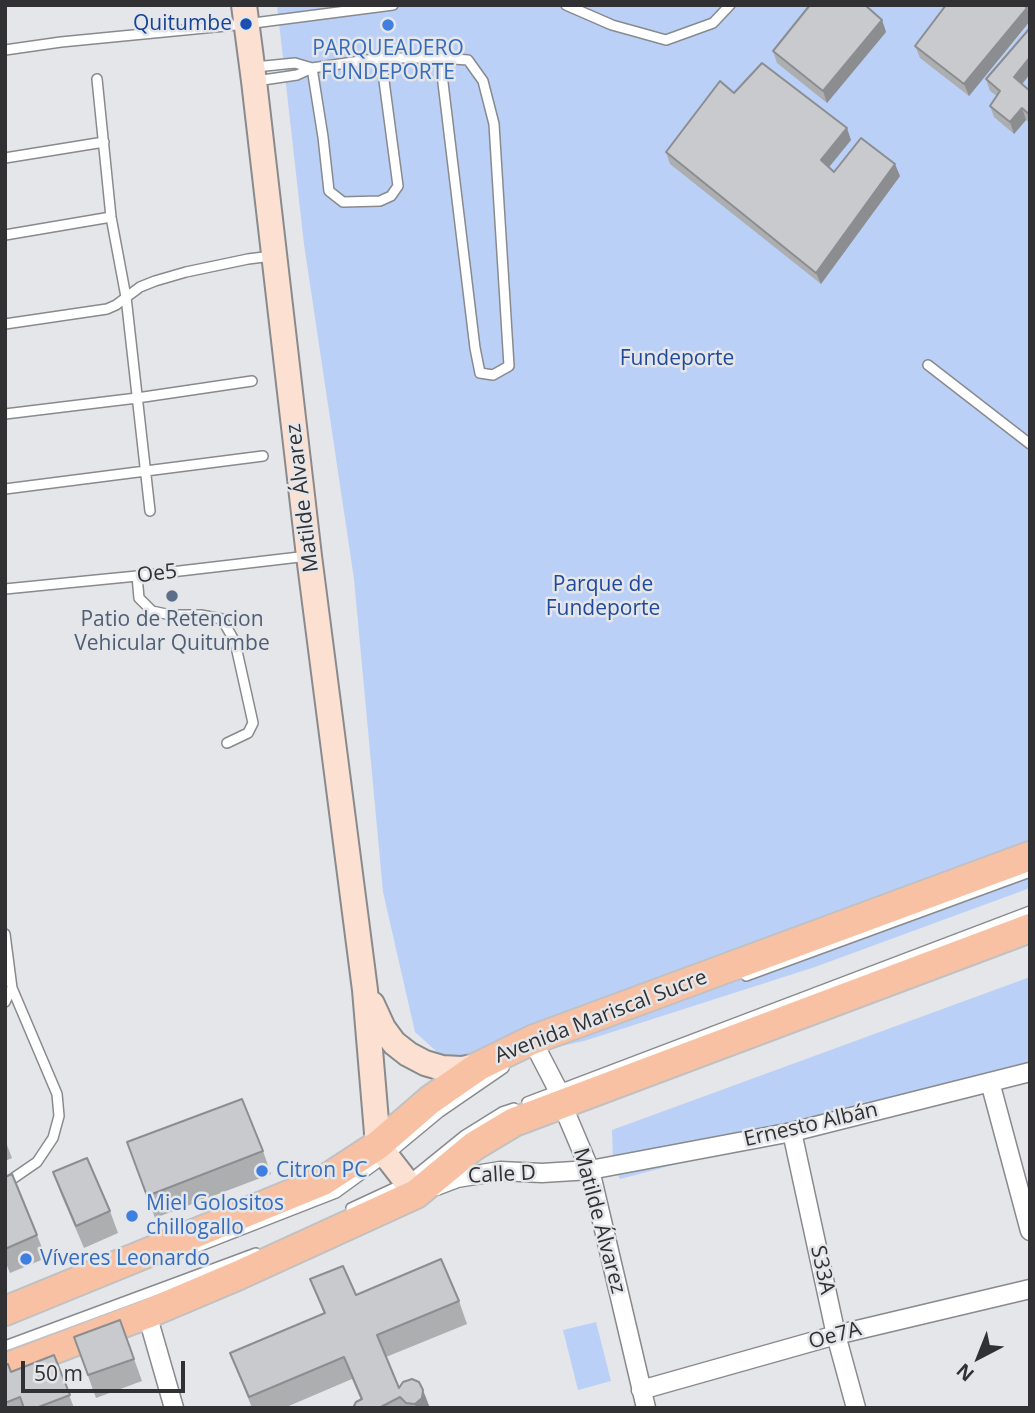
<!DOCTYPE html>
<html>
<head>
<meta charset="utf-8">
<style>
  body { margin:0 }
  #map { position:relative; width:1035px; height:1413px; overflow:hidden; background:#e4e6e9; font-family:"Open Sans",sans-serif }
  canvas { display:block }
  .frame { position:absolute; inset:0; border:7px solid #313133; pointer-events:none }
  .north { position:absolute; left:944px; top:1322px; width:70px; height:70px; -webkit-text-stroke:5px #e4e6e9; paint-order:stroke; rotate:222deg; font-size:19px; font-weight:700; line-height:28px; text-align:center; color:#313133 }
  .north::after { content:''; display:block; margin:auto; width:24px; height:32px; background:#313133; clip-path:polygon(50% 0,100% 100%,50% 72%,0 100%) }
  .scale { position:absolute; left:21px; top:1361px; width:164px; height:32px; box-sizing:border-box; border:4px solid #313133; border-top:0; padding-left:9px; font-size:21px; line-height:24px; white-space:nowrap; color:#313133; -webkit-text-stroke:5px #e4e6e9; paint-order:stroke }
</style>
</head>
<body>
<div id="map">
<canvas width="1035" height="1413"></canvas>
<div class="frame"></div>
<div class="north">N</div>
<div class="scale">50 m</div>
</div>
<script>
const c = document.querySelector('canvas').getContext('2d');
c.lineJoin = 'round';
function fillPath(path, color) { c.fillStyle = color; c.fill(path, 'evenodd'); }
const poly = rows => new Path2D(rows.map(r => 'M' + r).join(''));
function trace(path, color, width, dash) { c.strokeStyle = color; c.lineWidth = width; c.lineCap = dash ? 'butt' : 'round'; c.setLineDash(dash || []); c.stroke(path); }
function drawText(font, color, halo, rows, align = 'center') {
  c.font = font + ' "Open Sans",sans-serif'; c.lineWidth = 5; c.setLineDash([]); c.textBaseline = 'middle'; c.strokeStyle = halo; c.fillStyle = color; for (const [text, x, y, turn = 0] of rows) {
    c.save(); c.translate(x, y); c.rotate((+turn || 0) * Math.PI / 180); c.textAlign = isNaN(turn) ? turn : align; if (halo) c.strokeText(text, 0, 0); c.fillText(text, 0, 0); c.restore();
  }
}
const green = poly([
  [277,5,1030,5,1030,888,815,967,584,1041,492,1061,447,1061,415,1032,383,892,354,579,304,244],
  [1030,977,1030,1072,620,1179,613,1164,612,1130],
  [596,1322,611,1381,578,1390,563,1330]
]);
const lane = poly([
  [566,5,612,25,666,40,713,23,730,5],
  [5,50,61,42,246,24,393,5],
  [255,67,295,63,312,68],
  [312,68,323,137,329,191,343,202,380,201,391,196,398,186,381,58],
  [97,79,111,217,126,297,150,511],
  [256,81,297,75,312,68,381,58,440,58,468,60,483,81,494,124,509,366,493,375,480,373,475,348,440,58],
  [5,158,104,142],
  [5,235,111,217],
  [5,324,107,309,116,305,140,287,155,281,186,272,248,259,272,256],
  [928,365,1030,444],
  [5,414,137,398,252,381],
  [5,489,263,456],
  [137,576,139,598,152,611,171,615,201,615,222,619,235,642,253,723,248,733,227,743],
  [5,589,137,576,308,556],
  [5,934,12,988,57,1094,59,1116,53,1138,37,1162,5,1184],
  [746,976,1030,872],
  [5,1002,12,988],
  [527,1102,1030,911],
  [351,1208,407,1182,465,1135,502,1112,514,1108],
  [185,1252,336,1193,387,1156,440,1112,504,1068],
  [5,1346,256,1253]
]);
const street = poly([
  [532,1040,558,1090,562,1104,590,1170,646,1408],
  [990,1082,1030,1231],
  [792,1132,836,1335,856,1408],
  [436,1186,457,1178,500,1171,542,1173,590,1170,792,1132,1030,1072],
  [147,1314,174,1408],
  [641,1390,836,1335,1030,1289]
]);
const secondary = poly([
  [244,5,254,81,309,556,365,990,378,1145,416,1194],
  [372,1004,383,1028,394,1043,408,1054,425,1063,442,1068,461,1069,479,1066]
]);
const primary = poly([
  [5,1311,323,1181,378,1145,430,1100,479,1066,532,1040,1030,856],
  [5,1368,147,1314,239,1275,416,1194,474,1146,514,1122,1030,928]
]);
const wall = poly([
  [1027,8,1030,17,1030,21,969,96,920,58,915,46],
  [882,20,886,32,827,103,777,63,773,51],
  [1030,28,1030,74,1022,84,1030,91,1030,123,1026,120,1014,134,994,117,990,106,997,96,990,91,986,79],
  [734,93,851,140,829,167,834,172,900,176,821,284,670,164,666,152],
  [5,1140,12,1158,5,1161],
  [127,1142,263,1151,271,1174,155,1218],
  [53,1172,110,1211,118,1233,84,1248,61,1194],
  [5,1177,37,1235,46,1258,10,1273,5,1261],
  [310,1279,356,1295,459,1301,467,1324,386,1357,399,1388,430,1408,353,1408,361,1400,352,1379,284,1408,252,1408,230,1353,324,1314],
  [120,1320,142,1381,96,1398,74,1337],
  [54,1355,74,1408,5,1408,5,1365,11,1372]
]);
const shadedWall = poly([
  [1027,8,1030,17,1030,21,969,96,964,84],
  [882,20,886,32,827,103,823,91],
  [1030,57,1030,74,1018,89,1014,77],
  [1022,108,1026,120,1014,134,1010,122],
  [847,128,851,140,825,172,821,160],
  [895,164,900,176,821,284,816,273],
  [423,1390,430,1408,416,1408,415,1404]
]);
const building = poly([
  [810,5,865,5,882,20,823,91,773,51,810,5],
  [946,5,1024,5,1027,8,964,84,915,46,946,5],
  [1030,28,1030,57,1014,77,1030,91,1030,115,1022,108,1010,122,990,106,1000,91,986,79,1030,28],
  [762,63,847,128,821,160,834,172,861,138,895,164,816,273,666,152,720,81,734,93,762,63],
  [242,1099,263,1151,147,1196,127,1142,242,1099],
  [87,1158,110,1211,76,1226,53,1172,87,1158],
  [12,1174,37,1235,5,1249,5,1177,12,1174],
  [441,1259,459,1301,377,1335,399,1388,403,1382,412,1379,419,1382,423,1390,422,1398,415,1404,406,1403,400,1397,379,1408,353,1408,356,1402,362,1399,344,1357,249,1397,230,1353,325,1313,310,1279,343,1266,356,1295,441,1259],
  [120,1320,134,1359,88,1375,74,1337,120,1320],
  [54,1355,70,1395,36,1408,24,1408,20,1397,5,1403,5,1365,8,1364,11,1372,54,1355]
]);
const markers = [
  [246,24,7,"#1a4fb4"],
  [388,25,7,"#3f7fe0"],
  [172,596,7,"#5c6f8a"],
  [262,1171,7,"#3f7fe0"],
  [132,1216,7,"#3f7fe0"],
  [26,1259,7,"#3f7fe0"]
];
const transitNames = [
  ["Quitumbe",232,24]
];
const shopNames = [
  ["PARQUEADERO",388,49,"center"],
  ["FUNDEPORTE",388,73,"center"],
  ["Citron PC",276,1171],
  ["Miel Golositos",146,1204],
  ["chillogallo",146,1228],
  ["Víveres Leonardo",40,1259]
];
const parkNames = [
  ["Fundeporte",677,359],
  ["Parque de",603,585],
  ["Fundeporte",603,609]
];
const streetNames = [
  ["Matilde Álvarez",303,498,-97],
  ["Oe5",157,574,-7],
  ["Avenida Mariscal Sucre",601,1017,-21],
  ["Ernesto Albán",811,1125,-13],
  ["Calle D",502,1175,-3],
  ["Matilde Álvarez",599,1221,75],
  ["S33A",822,1270,78],
  ["Oe7A",835,1336,-15]
];
const serviceNames = [
  ["Patio de Retencion",172,620],
  ["Vehicular Quitumbe",172,644]
];
fillPath(green, '#bbd0f7');
trace(lane, '#888a8d', 12);
trace(street, '#888a8d', 21);
trace(secondary, '#888a8d', 28);
trace(primary, '#c1c1c2', 32);
trace(lane, '#fff', 9);
trace(street, '#fff', 18);
trace(secondary, '#fce0d1', 24);
trace(primary, '#f9c1a3', 28);
fillPath(wall, '#acaeb0');
fillPath(shadedWall, '#8c8d90');
fillPath(building, '#c8cacd');
trace(building, '#8c8d90', 2);
for (const [x, y, r, color] of markers) { const dot = new Path2D(); dot.arc(x, y, r, 0, 2 * Math.PI); c.fillStyle = color; c.fill(dot); trace(dot, '#e4e6e9', 2.5); }
drawText('21px', '#164399', '#e4e6e9', transitNames, 'right');
drawText('21px', '#366cbe', '#e4e6e9', shopNames, 'left');
drawText('21px', '#1f499e', '#e4e6e9', parkNames);
drawText('21px', '#313133', '#e4e6e9', streetNames);
drawText('21px', '#4e5e75', '#e4e6e9', serviceNames);
</script>
</body>
</html>
